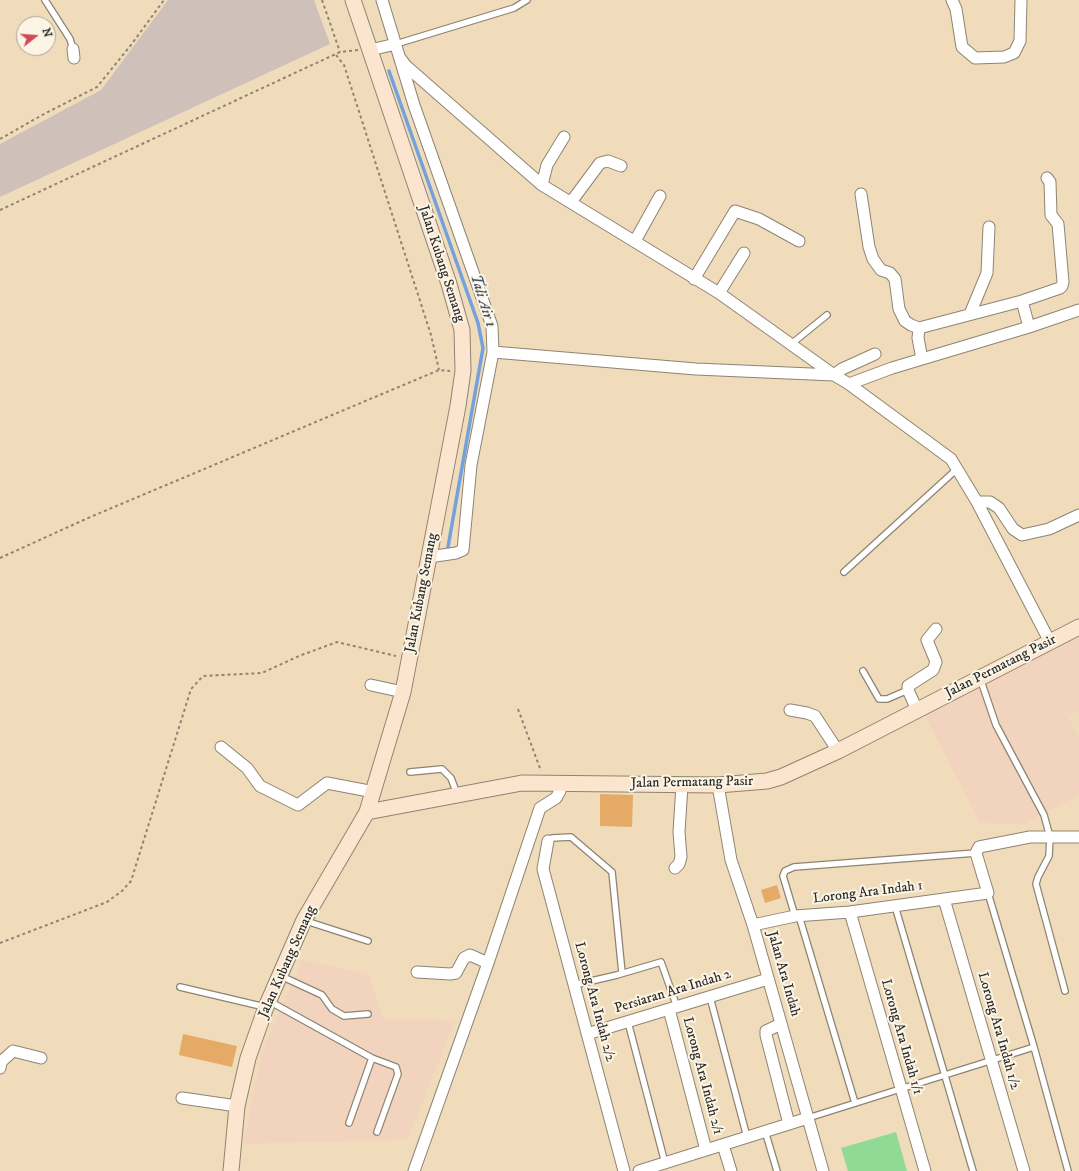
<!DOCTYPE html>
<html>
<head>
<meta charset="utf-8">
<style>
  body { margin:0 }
  #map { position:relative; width:1079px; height:1171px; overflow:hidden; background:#f0dcbb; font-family:"IM FELL DW Pica",serif }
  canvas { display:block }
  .north { position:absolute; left:16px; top:16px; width:40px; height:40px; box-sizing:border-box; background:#fcf5e5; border:1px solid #a8a49b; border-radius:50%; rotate:73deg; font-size:11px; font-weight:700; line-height:16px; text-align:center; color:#2b2b2b }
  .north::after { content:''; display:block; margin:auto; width:14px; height:18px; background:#d1495b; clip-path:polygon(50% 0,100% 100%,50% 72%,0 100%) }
</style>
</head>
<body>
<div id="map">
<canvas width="1079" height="1171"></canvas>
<div class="north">N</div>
</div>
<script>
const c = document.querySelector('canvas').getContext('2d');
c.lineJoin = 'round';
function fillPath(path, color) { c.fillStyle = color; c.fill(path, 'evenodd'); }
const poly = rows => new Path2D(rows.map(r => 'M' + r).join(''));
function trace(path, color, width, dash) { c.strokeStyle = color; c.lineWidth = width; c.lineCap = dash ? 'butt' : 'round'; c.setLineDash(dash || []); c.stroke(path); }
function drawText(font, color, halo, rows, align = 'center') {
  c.font = font + ' "IM FELL DW Pica",serif'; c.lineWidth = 4; c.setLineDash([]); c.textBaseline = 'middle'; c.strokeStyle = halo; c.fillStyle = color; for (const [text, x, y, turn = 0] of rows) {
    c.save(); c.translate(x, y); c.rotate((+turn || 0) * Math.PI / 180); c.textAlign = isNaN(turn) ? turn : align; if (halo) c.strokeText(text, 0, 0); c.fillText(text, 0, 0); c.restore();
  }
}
const built = poly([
  [1079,634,1079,710,1068,716,1079,738,1079,795,1025,824,980,823,924,714],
  [302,960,369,974,383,1019,455,1021,408,1139,243,1144,262,1052]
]);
const industrial = poly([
  [168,0,314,0,330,44,0,197,0,144,101,90]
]);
const green = poly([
  [896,1132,907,1171,848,1171,841,1148]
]);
const stream = poly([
  [389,71,478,323,483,348,448,547]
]);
const building = poly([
  [600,794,633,795,632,827,600,826],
  [777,885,781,898,765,903,761,890],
  [183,1034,237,1046,232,1067,179,1055]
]);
const path = poly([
  [322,0,340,52],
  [336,55,344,65,431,335,439,370],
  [0,139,44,114,97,87,131,45,164,0],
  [0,210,340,52,358,50],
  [0,558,88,518,439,370,450,371],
  [518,709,541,771],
  [0,943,107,902,122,891,131,881,191,689,203,676,262,673,299,656,337,642,396,656]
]);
const lane = poly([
  [45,0,70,39,73,49],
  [396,44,514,8,527,0],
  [790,345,827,315],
  [844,572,957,469],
  [863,671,879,699,887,699,908,690],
  [980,678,996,725,1044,815,1050,837,1049,856,1038,877,1036,884,1065,991],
  [410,772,442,769,451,778,457,794],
  [548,841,552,838,571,837,612,872,622,973],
  [988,893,1034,1047,1068,1171],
  [895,906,973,1171],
  [795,916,783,876,785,871,794,867,976,853],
  [799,916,855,1103],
  [306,921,368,941],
  [281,976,322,995,332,1009,344,1016,368,1014],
  [574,985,617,975,661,962,677,1007],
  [180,987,265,1007],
  [710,997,747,1137],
  [269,1001,372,1058,396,1067,398,1074,377,1132],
  [628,1022,665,1163],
  [808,1118,1034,1047],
  [349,1123,372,1058],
  [765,1131,777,1171]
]);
const street = poly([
  [382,0,414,105,492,326,493,352,471,465,463,550,456,553,429,557],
  [952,0,956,9,962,47,975,58,1004,57,1014,53,1020,41,1021,0],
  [73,49,74,58],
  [370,50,396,44],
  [400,58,406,66,542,185,719,293,834,375,849,384,951,459,977,502,1050,642],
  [542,185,547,165,564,137],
  [861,194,869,247,873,259,881,270,890,273,895,279,899,309,905,321,911,325,919,328,918,338,922,359],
  [571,202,600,163,608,161,621,166],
  [635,241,660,196],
  [694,279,735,211,759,219,799,241],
  [719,293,744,253],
  [1022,301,1029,327],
  [970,314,987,273,989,227],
  [919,328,1022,301,1060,288,1062,286,1063,282,1058,224,1051,215,1050,182,1047,178],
  [493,352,696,369,834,375,842,369,875,354],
  [849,384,892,368,1029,327,1079,310],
  [977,502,990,502,999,508,1013,529,1022,535,1049,529,1079,515],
  [371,685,403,692],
  [790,710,807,713,815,716,838,751],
  [917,710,908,690,908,686,933,670,936,662,927,640,936,629],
  [221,747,247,768,260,786,298,805,327,783,374,792],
  [718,785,731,860,753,925,823,1171],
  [548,841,543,869,624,1171],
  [675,868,679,864,681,857,679,832,682,785],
  [944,899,1024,1171],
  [850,912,925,1171],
  [753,925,795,916,850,912,988,893,976,853,979,847,1030,837,1079,837],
  [417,972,450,974,456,973,464,958,470,955,488,963],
  [669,1009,706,1150],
  [781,1024,766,1031,766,1035,789,1124],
  [587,1034,768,979],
  [0,1068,1,1062,13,1051,41,1058],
  [182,1098,237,1106],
  [723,1145,731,1171],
  [414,1171,488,963,540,808,556,798,560,791,561,783],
  [639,1171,808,1118]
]);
const secondary = poly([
  [367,812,522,783,718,785,767,781,781,777,838,751,1079,627],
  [231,1171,237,1106,248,1058,266,1007,304,920,367,812,403,692,458,406,463,371,462,330,449,284,353,0]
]);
const streetNames = [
  ["Jalan Kubang Semang",441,264,72],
  ["Jalan Kubang Semang",422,593,-79],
  ["Jalan Permatang Pasir",1001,667,-27],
  ["Jalan Permatang Pasir",692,783,-1],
  ["Lorong Ara Indah 1",868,893,-7],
  ["Jalan Kubang Semang",288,962,-66],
  ["Jalan Ara Indah",783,974,74],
  ["Persiaran Ara Indah 2",673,992,-17],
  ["Lorong Ara Indah 2/2",594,1002,75],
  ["Lorong Ara Indah 1/2",998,1031,74],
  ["Lorong Ara Indah 1/1",901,1037,74],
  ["Lorong Ara Indah 2/1",702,1076,75]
];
const waterNames = [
  ["Tali Air 1",482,301,73]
];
fillPath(built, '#f2d4be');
fillPath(industrial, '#cfc0ba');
fillPath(green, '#90da95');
trace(stream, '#73a1dc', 3.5);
fillPath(building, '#e5aa66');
trace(lane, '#8e8473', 8);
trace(street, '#8e8473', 13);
trace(secondary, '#8e8473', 17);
trace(path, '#8e8473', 2, [3, 3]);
trace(lane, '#fff', 5.5);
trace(street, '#fff', 11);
trace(secondary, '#fce5cf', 15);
drawText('14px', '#2b2b2b', '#fcf5e5', streetNames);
drawText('italic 15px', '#445469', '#fcf5e5', waterNames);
</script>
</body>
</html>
